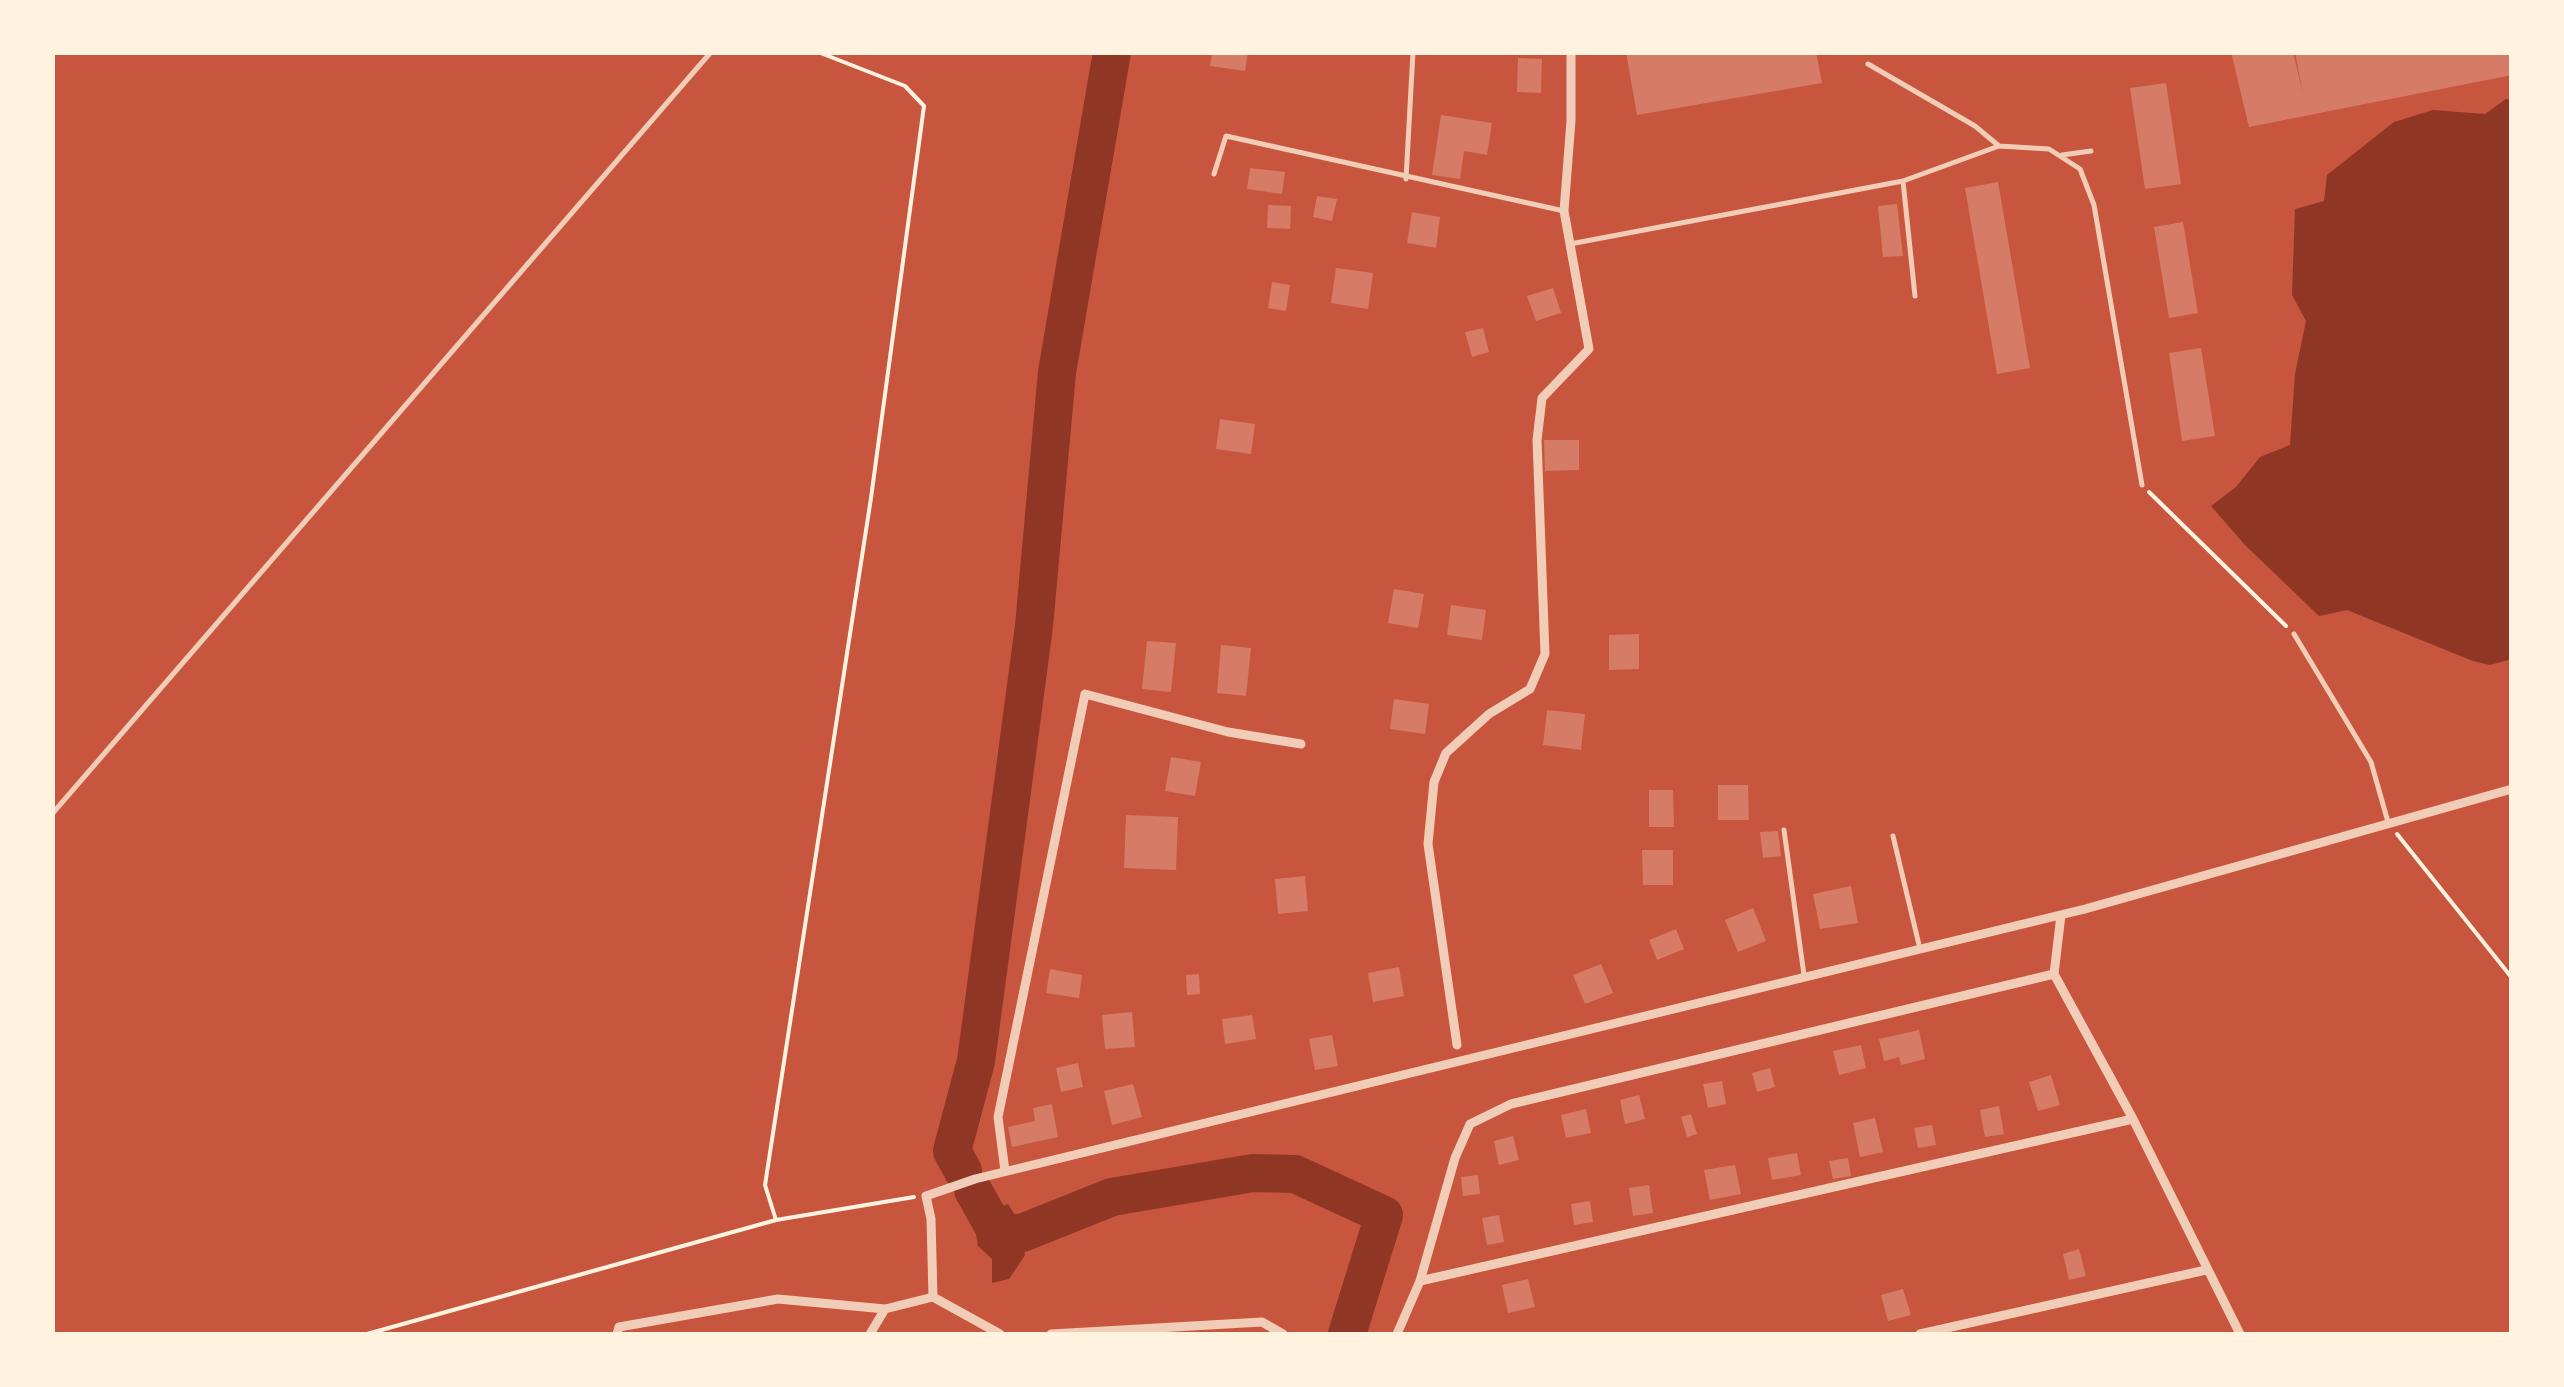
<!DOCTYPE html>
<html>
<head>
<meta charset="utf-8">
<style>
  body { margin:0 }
  #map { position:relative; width:2564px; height:1387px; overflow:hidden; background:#c8553d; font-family:Ubuntu,sans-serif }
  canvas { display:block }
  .frame { position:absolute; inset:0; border:55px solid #fff3e0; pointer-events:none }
</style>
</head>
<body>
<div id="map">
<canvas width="2564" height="1387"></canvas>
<div class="frame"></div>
</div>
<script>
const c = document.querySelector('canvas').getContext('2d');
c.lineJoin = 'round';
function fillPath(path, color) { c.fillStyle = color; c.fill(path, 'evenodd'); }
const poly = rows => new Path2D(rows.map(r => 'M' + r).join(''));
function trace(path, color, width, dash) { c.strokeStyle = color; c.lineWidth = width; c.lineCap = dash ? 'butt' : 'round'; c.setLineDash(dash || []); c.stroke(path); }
const water = poly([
  [2506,99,2512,100,2512,659,2490,665,2473,661,2347,610,2319,616,2245,545,2211,506,2236,487,2260,457,2290,445,2295,374,2306,321,2292,295,2295,209,2324,201,2327,175,2394,122,2433,110,2485,114],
  [1008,1204,1017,1218,1025,1255,1009,1279,992,1283,992,1259,978,1246,975,1228,984,1212]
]);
const river = poly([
  [963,1171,952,1151,976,1061,1034,626,1057,372,1112,52],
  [973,1190,997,1233,1022,1233,1112,1197,1253,1173,1295,1174,1384,1215,1347,1334]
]);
const building = poly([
  [1212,52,1248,52,1245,71,1210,66],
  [1626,52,1816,52,1822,83,1637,115],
  [2231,52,2293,52,2303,94,2295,52,2512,52,2512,75,2249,127],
  [1518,58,1542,59,1541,93,1517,92],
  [2166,83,2181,184,2145,189,2130,88],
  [1441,115,1492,123,1487,155,1464,151,1460,179,1432,175],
  [1250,168,1285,172,1282,194,1247,189],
  [1998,182,2030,368,1997,374,1965,188],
  [1317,196,1337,199,1332,221,1313,217],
  [1897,204,1903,256,1883,257,1878,206],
  [1268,205,1291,206,1290,229,1267,228],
  [1412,212,1440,217,1436,248,1407,243],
  [2183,222,2198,313,2169,318,2154,227],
  [1336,268,1373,273,1368,309,1331,303],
  [1272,282,1290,285,1286,311,1268,308],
  [1553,288,1561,313,1536,321,1527,296],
  [1483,328,1489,352,1472,357,1465,332],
  [2201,348,2215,436,2182,441,2169,353],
  [1220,419,1255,424,1251,454,1216,449],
  [1544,440,1579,440,1579,470,1545,471],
  [1394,589,1424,594,1418,628,1388,623],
  [1451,605,1486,610,1482,640,1447,635],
  [1639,634,1639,669,1609,670,1609,635],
  [1147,641,1176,643,1171,692,1142,689],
  [1221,645,1251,648,1246,696,1217,693],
  [1394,699,1429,704,1425,734,1390,729],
  [1547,710,1585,714,1581,750,1543,745],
  [1171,757,1201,762,1195,796,1165,791],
  [1718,785,1748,785,1749,820,1718,820],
  [1649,790,1673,790,1674,827,1649,827],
  [1126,815,1178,817,1176,870,1124,868],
  [1778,831,1781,856,1763,858,1760,832],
  [1642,850,1673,850,1673,885,1643,885],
  [1305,876,1308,911,1278,914,1275,879],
  [1851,886,1858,923,1820,929,1813,894],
  [1753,908,1766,941,1738,952,1725,920],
  [1676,929,1684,949,1657,960,1649,940],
  [1601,964,1613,993,1585,1004,1573,975],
  [1399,967,1404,996,1373,1002,1368,973],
  [1050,969,1082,975,1079,998,1046,993],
  [1199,974,1200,994,1187,995,1186,975],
  [1132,1012,1135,1047,1105,1049,1102,1015],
  [1252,1015,1256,1039,1225,1044,1222,1019],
  [1919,1030,1925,1059,1901,1065,1899,1057,1884,1061,1879,1039],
  [1332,1035,1338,1066,1315,1070,1309,1039],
  [1861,1045,1866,1068,1839,1075,1833,1051],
  [1078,1063,1083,1087,1061,1092,1056,1068],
  [1770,1068,1775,1087,1757,1092,1752,1073],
  [2051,1075,2060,1105,2038,1111,2029,1082],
  [1722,1081,1726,1104,1708,1108,1703,1084],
  [1133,1084,1142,1117,1112,1125,1104,1091],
  [1639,1095,1645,1119,1625,1124,1620,1100],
  [1052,1104,1058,1137,1012,1147,1008,1127,1035,1121,1033,1108],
  [1999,1106,2004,1134,1985,1137,1980,1110],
  [1586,1109,1591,1133,1566,1138,1561,1115],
  [1691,1114,1697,1134,1687,1137,1681,1117],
  [1875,1118,1883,1152,1860,1157,1853,1123],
  [1932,1125,1936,1145,1918,1148,1914,1128],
  [1513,1136,1519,1160,1499,1165,1494,1141],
  [1797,1153,1801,1175,1772,1180,1768,1158],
  [1848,1158,1851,1176,1833,1179,1829,1161],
  [1735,1165,1741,1194,1710,1200,1704,1170],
  [1478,1175,1480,1194,1463,1196,1461,1177],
  [1649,1185,1653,1213,1633,1216,1629,1188],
  [1590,1201,1593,1222,1574,1225,1571,1204],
  [1499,1215,1504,1242,1487,1245,1482,1218],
  [2079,1249,2086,1276,2069,1280,2063,1254],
  [1528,1279,1535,1307,1508,1313,1502,1285],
  [1903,1289,1911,1315,1888,1321,1881,1295]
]);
const path = poly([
  [2149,492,2286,626],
  [2397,834,2512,978],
  [776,1220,765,1185,871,498,924,106,905,86,818,52],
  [367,1334,776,1220,914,1197]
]);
const service = poly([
  [1868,64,1975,126,1999,146],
  [2062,155,2091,151],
  [1214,174,1226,136,1564,211],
  [1406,179,1413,52],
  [1903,181,1915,296],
  [1570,244,1903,181,1999,146,2049,149,2080,169,2094,205,2142,485],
  [2294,634,2371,762,2388,822],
  [52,814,711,52],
  [1784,830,1804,975],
  [1893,836,1920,949]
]);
const minor = poly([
  [2061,915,2054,974,2133,1119,2240,1334],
  [1457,1045,1428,844,1434,782,1446,753,1489,714,1530,689,1545,654,1537,440,1542,398,1589,349,1564,211,1571,121,1571,52],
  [1005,1171,998,1117,1085,694,1228,732,1301,744],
  [1420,1281,2133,1119],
  [933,1297,1000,1334],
  [617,1334,619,1327,778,1299,885,1309],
  [870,1334,885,1309,933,1297,931,1219,926,1196,975,1179,2085,909,2512,789],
  [1051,1334,1262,1322,1283,1334],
  [1397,1334,1420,1281,1455,1158,1470,1124,1511,1104,2054,974],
  [1920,1334,2206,1270]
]);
fillPath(water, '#8f3625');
trace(river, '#8f3625', 38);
fillPath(building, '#d67c66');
trace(path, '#fff3e0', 4);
trace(service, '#f1ccb7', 5);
trace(minor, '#f1ccb7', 9);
</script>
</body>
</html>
